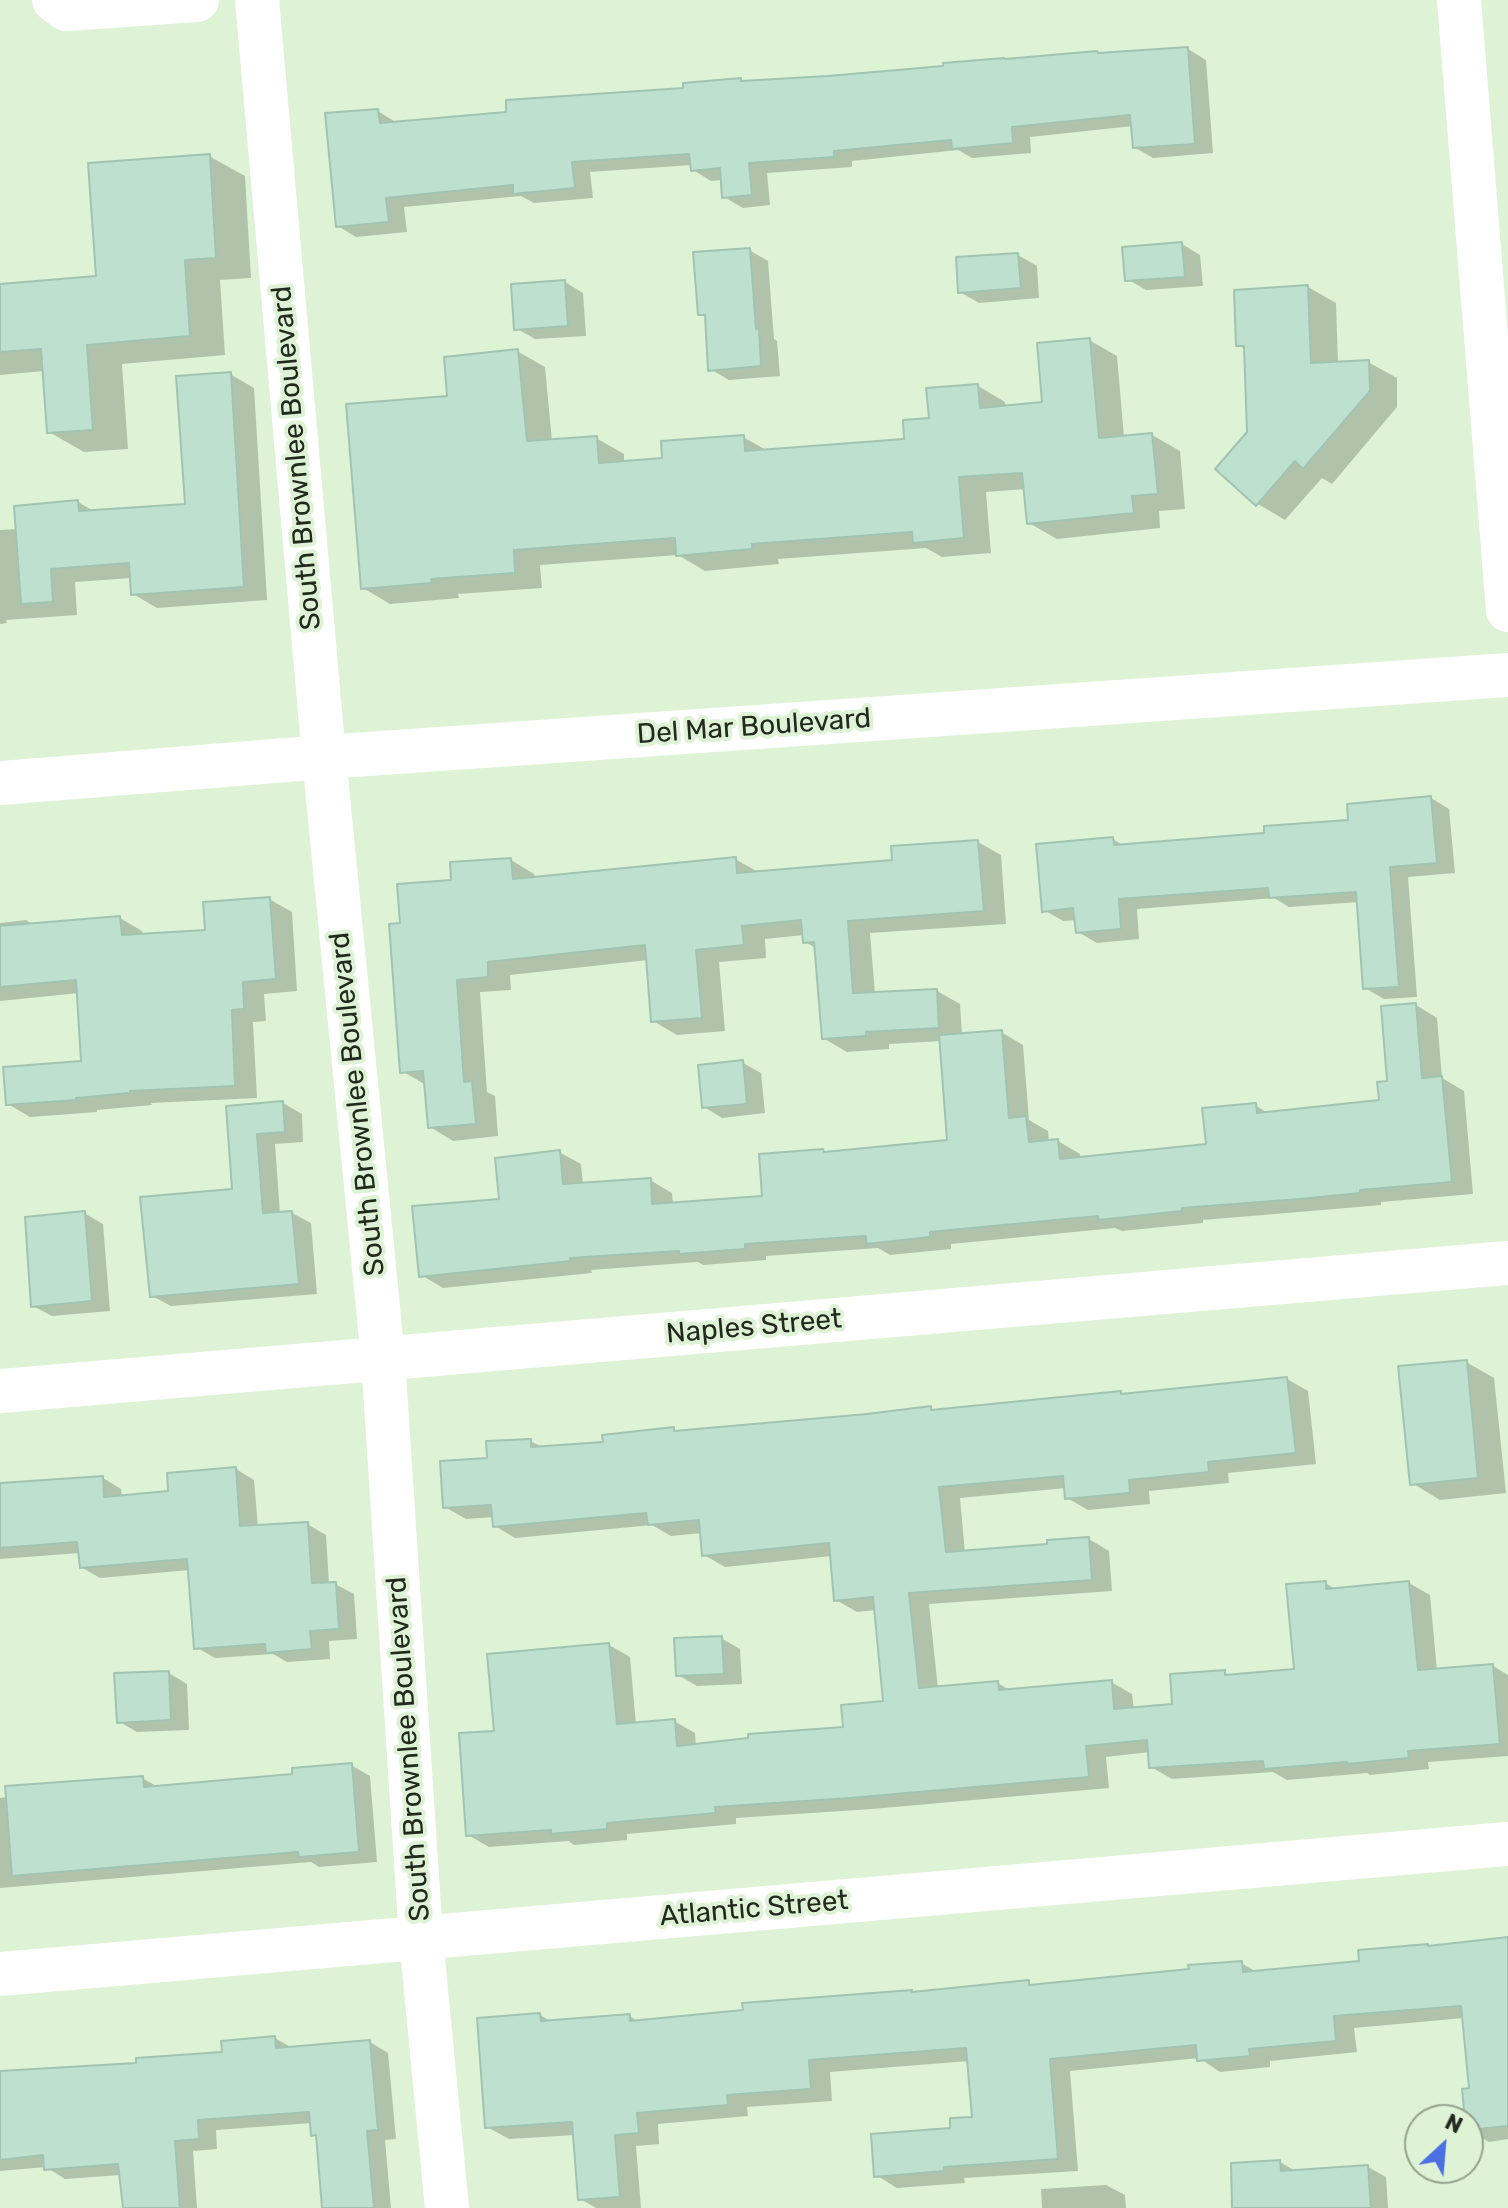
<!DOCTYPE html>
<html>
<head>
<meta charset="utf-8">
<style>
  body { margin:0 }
  #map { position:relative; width:1508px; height:2208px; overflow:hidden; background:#def3d5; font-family:Rubik,sans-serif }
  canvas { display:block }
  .north { position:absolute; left:1404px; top:2104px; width:80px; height:80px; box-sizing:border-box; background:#def3d5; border:2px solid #93a28c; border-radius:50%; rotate:26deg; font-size:22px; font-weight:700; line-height:32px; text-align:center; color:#22291e }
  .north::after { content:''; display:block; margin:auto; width:28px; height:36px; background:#4a70e3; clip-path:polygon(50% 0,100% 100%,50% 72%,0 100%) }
</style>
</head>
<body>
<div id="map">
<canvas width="1508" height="2208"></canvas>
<div class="north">N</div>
</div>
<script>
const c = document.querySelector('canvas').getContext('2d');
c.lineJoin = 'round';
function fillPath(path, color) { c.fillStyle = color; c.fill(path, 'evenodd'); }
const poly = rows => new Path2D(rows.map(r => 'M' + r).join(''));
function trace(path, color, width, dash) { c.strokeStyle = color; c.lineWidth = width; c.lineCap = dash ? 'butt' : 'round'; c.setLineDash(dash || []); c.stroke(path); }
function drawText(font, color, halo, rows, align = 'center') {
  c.font = font + ' Rubik,sans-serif'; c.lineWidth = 8; c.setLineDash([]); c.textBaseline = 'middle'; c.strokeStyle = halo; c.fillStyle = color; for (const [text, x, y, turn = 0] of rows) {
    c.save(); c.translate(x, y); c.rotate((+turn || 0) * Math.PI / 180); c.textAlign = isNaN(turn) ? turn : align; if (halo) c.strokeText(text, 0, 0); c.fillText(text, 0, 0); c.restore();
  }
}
const shadow = poly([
  [1188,49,1206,60,1213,153,1153,158,1134,147,1133,126,1030,137,1031,153,972,158,958,150,852,161,852,167,767,173,770,205,743,208,724,197,723,180,711,181,693,170,692,165,590,172,593,198,534,203,521,196,404,207,407,232,356,237,338,226,378,111,397,123,509,114,686,89,741,80,746,83],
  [209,156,245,176,251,278,220,280,225,355,122,364,128,449,84,452,49,432,44,371,0,375,0,286,98,278],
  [1182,244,1200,255,1203,286,1146,290,1127,279],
  [749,250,768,261,774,339,777,341,780,376,729,380,710,369,707,318,700,314],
  [1018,255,1037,266,1039,298,979,303,960,292],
  [565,282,583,293,586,336,535,339,516,328],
  [1308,287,1336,303,1338,364,1368,362,1397,378,1397,407,1332,484,1322,478,1285,520,1258,504,1218,469,1249,433,1246,350,1238,345],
  [1089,340,1117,356,1124,437,1152,435,1180,451,1185,509,1159,511,1160,528,1057,539,1029,523,1026,489,986,492,991,553,942,557,926,548,778,559,779,564,705,571,678,555,540,565,542,588,458,594,459,598,390,604,363,588,449,398,517,351,545,367,552,441,596,438,624,454,624,463,664,460,743,437,768,451,906,441,978,386,1005,402,1006,408,1045,404],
  [230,374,254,388,267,600,157,608,133,594,132,578,75,582,77,615,6,620,7,623,0,624,0,530,18,529,78,502,95,512,187,506],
  [1431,798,1449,809,1455,873,1408,877,1417,997,1384,999,1365,988,1359,902,1289,907,1274,898,1137,909,1139,939,1097,943,1078,932,1077,920,1063,921,1044,910,1112,839,1125,846,1266,835,1351,822],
  [978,842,1001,855,1006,924,870,933,875,994,937,991,960,1004,962,1035,1001,1032,1023,1045,1029,1120,1048,1131,1049,1142,1058,1141,1080,1154,1080,1159,1208,1146,1255,1105,1269,1114,1381,1102,1416,1005,1437,1018,1442,1078,1464,1091,1473,1194,1381,1202,1381,1205,1323,1210,1203,1220,1203,1223,1122,1231,1115,1228,951,1244,951,1249,890,1255,878,1248,766,1256,766,1260,703,1265,698,1262,591,1270,592,1273,443,1288,421,1275,501,1201,559,1152,581,1164,583,1185,650,1180,672,1193,673,1204,764,1198,823,1151,828,1154,949,1142,942,1041,889,1044,889,1049,847,1052,823,1038,816,948,805,942,804,935,765,939,766,958,719,962,725,1031,677,1035,653,1021,648,960,510,975,511,990,480,992,487,1092,495,1096,498,1136,453,1141,430,1127,426,1085,402,1071,402,925,454,882,511,860,534,874,535,879,735,859,760,873,894,862],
  [269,899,292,912,297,991,264,994,266,1021,253,1022,257,1098,151,1103,152,1105,97,1110,97,1112,30,1117,8,1104,83,1062,79,993,0,1001,0,923,26,920,34,925,120,918,142,931,143,936,207,932],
  [743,1063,761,1073,765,1113,722,1118,704,1107],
  [283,1103,302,1114,303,1142,275,1144,280,1214,292,1213,311,1223,317,1294,171,1306,152,1296,234,1191,228,1107],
  [84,1213,103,1224,110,1311,52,1316,33,1306],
  [1466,1362,1494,1378,1506,1493,1440,1500,1412,1483],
  [1287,1379,1308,1391,1316,1464,1228,1473,1229,1483,1149,1491,1150,1504,1088,1510,1067,1498,1066,1488,960,1498,965,1553,1049,1546,1089,1539,1109,1551,1112,1591,929,1604,938,1689,997,1683,1012,1691,1111,1682,1132,1694,1134,1710,1175,1706,1224,1672,1232,1676,1296,1671,1325,1583,1337,1590,1409,1583,1430,1595,1437,1671,1493,1666,1508,1675,1508,1756,1428,1762,1429,1769,1370,1775,1367,1773,1287,1780,1273,1772,1172,1779,1151,1767,1150,1752,1106,1757,1109,1788,872,1809,736,1818,736,1824,627,1834,627,1840,574,1845,569,1841,489,1847,468,1835,496,1733,609,1645,630,1657,636,1725,674,1721,695,1733,696,1746,845,1728,885,1703,876,1610,857,1612,836,1600,832,1556,725,1567,704,1555,702,1533,671,1536,652,1525,515,1538,495,1526,494,1517,466,1519,445,1507,489,1460,530,1441,544,1448,605,1444,673,1429,679,1433,930,1408,935,1411,1120,1393,1126,1396],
  [236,1469,254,1480,258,1527,307,1524,326,1535,329,1584,335,1584,354,1594,357,1639,329,1641,330,1659,287,1662,273,1654,215,1658,196,1647,190,1570,100,1578,81,1567,80,1553,0,1559,0,1485,103,1478,121,1489,122,1497,171,1493],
  [721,1638,740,1649,742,1684,697,1686,678,1675],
  [169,1673,187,1684,189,1730,137,1732,118,1721],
  [351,1765,370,1776,377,1862,319,1867,311,1862,0,1888,0,1798,142,1778,160,1788,295,1776],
  [1508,1939,1508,2139,1489,2142,1468,2129,1467,2120,1472,2090,1464,2018,1354,2028,1357,2052,1270,2061,1270,2067,1220,2072,1199,2058,1070,2071,1078,2171,964,2178,965,2183,897,2188,876,2175,974,2118,969,2061,830,2072,832,2101,747,2107,748,2116,658,2124,659,2144,636,2146,641,2208,596,2208,580,2199,575,2135,509,2139,487,2127,540,2015,552,2022,629,2016,640,2022,912,1992,1028,1982,1034,1986,1191,1970,1241,1963,1258,1973,1361,1963,1428,1946,1432,1948],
  [275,2038,294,2049,370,2042,388,2053,396,2139,385,2140,391,2208,324,2208,318,2137,313,2134,312,2123,216,2130,217,2149,193,2151,197,2208,125,2208,121,2175,65,2179,46,2167,0,2171,0,2070,5,2073,139,2065,224,2054],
  [1280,2162,1297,2172,1368,2167,1386,2177,1388,2208,1234,2208],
  [1106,2185,1125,2195,1126,2208,1042,2208,1041,2189]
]);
const building = poly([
  [1188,47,1195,144,1133,148,1130,115,1012,127,1013,143,952,149,951,140,834,151,834,157,749,163,752,195,722,198,720,168,691,171,689,154,572,162,575,188,513,194,513,185,386,198,389,222,336,227,325,113,378,109,380,123,506,112,506,100,683,88,683,83,741,78,741,81,828,76,943,66,943,63,1004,58,1005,59,1097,51,1098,53,1188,47],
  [210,154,216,258,185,260,190,336,87,345,93,430,47,433,41,349,0,352,0,284,96,276,88,163,210,154],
  [1182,242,1185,277,1125,281,1122,247,1182,242],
  [750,248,756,329,759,328,761,366,708,371,705,315,698,315,693,252,750,248],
  [1018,253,1021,288,958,293,956,257,1018,253],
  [565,280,568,326,514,330,511,284,565,280],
  [1308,285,1311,363,1369,360,1370,391,1303,469,1295,461,1256,506,1215,469,1247,432,1244,346,1236,346,1234,290,1308,285],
  [1090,338,1099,438,1152,433,1158,494,1132,496,1134,513,1027,524,1022,473,959,477,964,538,913,543,912,532,752,544,752,549,676,556,675,538,514,550,515,573,431,579,432,583,361,589,346,404,447,396,444,357,518,349,527,441,597,436,599,463,662,458,661,441,744,435,745,451,904,439,903,420,929,418,926,388,978,384,980,408,1042,402,1037,343,1090,338],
  [231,372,244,587,131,595,129,563,51,569,53,602,21,604,14,506,78,500,79,511,185,504,176,376,231,372],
  [1431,796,1437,863,1390,867,1399,987,1363,989,1356,892,1269,898,1268,888,1119,899,1121,929,1076,933,1073,908,1042,912,1036,844,1113,837,1114,845,1264,833,1264,826,1348,820,1347,804,1431,796],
  [978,840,984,911,848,921,853,993,937,989,939,1028,866,1032,866,1036,822,1039,814,942,803,943,801,920,742,926,744,945,696,950,702,1018,651,1022,645,945,488,962,488,977,457,980,464,1082,472,1081,476,1124,428,1128,423,1071,400,1073,389,924,400,923,397,884,451,880,450,862,511,858,513,879,736,857,737,873,892,860,891,846,978,840],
  [270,897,276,979,243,982,244,1009,232,1010,235,1086,130,1091,130,1093,76,1098,76,1100,6,1105,3,1067,81,1061,76,980,0,987,0,926,120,916,122,935,205,930,203,902,270,897],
  [1416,1003,1422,1078,1442,1076,1452,1182,1360,1190,1360,1193,1300,1199,1182,1208,1182,1211,1098,1220,1098,1216,930,1232,930,1237,866,1244,866,1236,745,1244,745,1249,679,1254,679,1251,570,1258,571,1261,419,1277,412,1206,499,1199,495,1158,560,1150,563,1184,651,1178,652,1204,762,1196,759,1154,823,1149,824,1152,947,1140,939,1035,1002,1030,1009,1118,1026,1116,1029,1142,1058,1139,1060,1159,1206,1144,1202,1108,1256,1103,1257,1113,1379,1100,1377,1082,1387,1081,1381,1006,1416,1003],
  [743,1060,747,1104,702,1108,698,1065,743,1060],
  [283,1101,285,1132,257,1134,263,1213,292,1211,299,1284,150,1297,140,1197,232,1189,226,1106,283,1101],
  [85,1211,92,1301,31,1307,25,1217,85,1211],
  [1467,1360,1478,1478,1410,1485,1398,1366,1467,1360],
  [1287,1377,1296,1453,1208,1462,1209,1472,1129,1480,1130,1493,1065,1499,1063,1476,939,1487,946,1552,1047,1544,1047,1540,1089,1537,1092,1580,909,1593,919,1688,998,1681,999,1690,1112,1680,1114,1709,1172,1704,1170,1674,1225,1670,1225,1675,1294,1669,1286,1584,1326,1581,1326,1589,1409,1581,1418,1670,1493,1664,1500,1744,1408,1751,1409,1758,1347,1764,1347,1762,1264,1769,1263,1761,1149,1768,1147,1740,1086,1746,1089,1777,850,1798,715,1807,716,1813,607,1823,607,1829,551,1834,551,1830,466,1836,459,1733,494,1731,487,1654,609,1643,617,1724,675,1719,677,1746,748,1738,748,1734,843,1727,841,1705,883,1701,873,1597,834,1601,829,1543,702,1556,699,1520,648,1525,646,1513,493,1527,491,1505,443,1508,440,1461,487,1458,486,1441,531,1439,531,1447,603,1442,602,1435,674,1427,674,1431,867,1414,931,1406,931,1410,1121,1391,1121,1394,1287,1377],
  [236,1467,240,1526,308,1522,312,1583,336,1582,339,1629,310,1631,312,1649,266,1653,265,1644,194,1649,187,1559,80,1568,77,1542,0,1548,0,1483,103,1476,104,1497,168,1491,167,1473,236,1467],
  [722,1636,724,1674,676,1676,674,1638,722,1636],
  [169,1671,171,1720,117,1723,114,1673,169,1671],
  [352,1763,359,1852,299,1857,298,1852,12,1876,5,1786,143,1776,144,1787,292,1774,292,1768,352,1763],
  [1508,1937,1508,2126,1468,2130,1468,2120,1465,2120,1462,2089,1469,2088,1461,2006,1334,2016,1336,2041,1249,2049,1250,2056,1197,2061,1196,2045,1050,2059,1058,2159,944,2167,944,2171,874,2177,871,2134,950,2128,950,2118,972,2117,966,2048,809,2060,811,2089,727,2095,728,2105,637,2113,639,2133,615,2135,620,2197,578,2200,572,2122,485,2128,477,2018,540,2013,541,2021,630,2014,630,2021,743,2010,742,2003,912,1990,912,1992,1029,1980,1029,1985,1189,1969,1188,1965,1242,1961,1243,1972,1359,1961,1358,1950,1428,1944,1428,1946,1508,1937],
  [275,2036,276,2048,370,2040,378,2130,367,2131,374,2208,322,2208,316,2135,311,2136,309,2112,198,2120,199,2139,175,2141,180,2208,123,2208,118,2164,44,2170,43,2155,0,2160,0,2071,136,2063,136,2058,222,2052,221,2041,275,2036],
  [1280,2160,1281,2171,1368,2165,1371,2208,1232,2208,1231,2163,1280,2160]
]);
const minor = poly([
  [54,0,66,9,197,0],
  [257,0,324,757,383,1359,421,1938,447,2208],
  [0,783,324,757,1508,675],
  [0,1391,1508,1263],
  [0,1974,1508,1844]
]);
const major = poly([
  [1459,0,1508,610]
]);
const streetNames = [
  ["South Brownlee Boulevard",297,458,-95],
  ["Del Mar Boulevard",754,727,-4],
  ["South Brownlee Boulevard",358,1104,-96],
  ["Naples Street",754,1327,-5],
  ["South Brownlee Boulevard",409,1749,-94],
  ["Atlantic Street",754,1909,-5]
];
fillPath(shadow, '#0003');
fillPath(building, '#bde1ce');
trace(building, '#a1c3b1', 2);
trace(minor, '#fff', 44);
trace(major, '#fff', 44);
drawText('28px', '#22291e', '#def3d5', streetNames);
</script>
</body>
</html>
